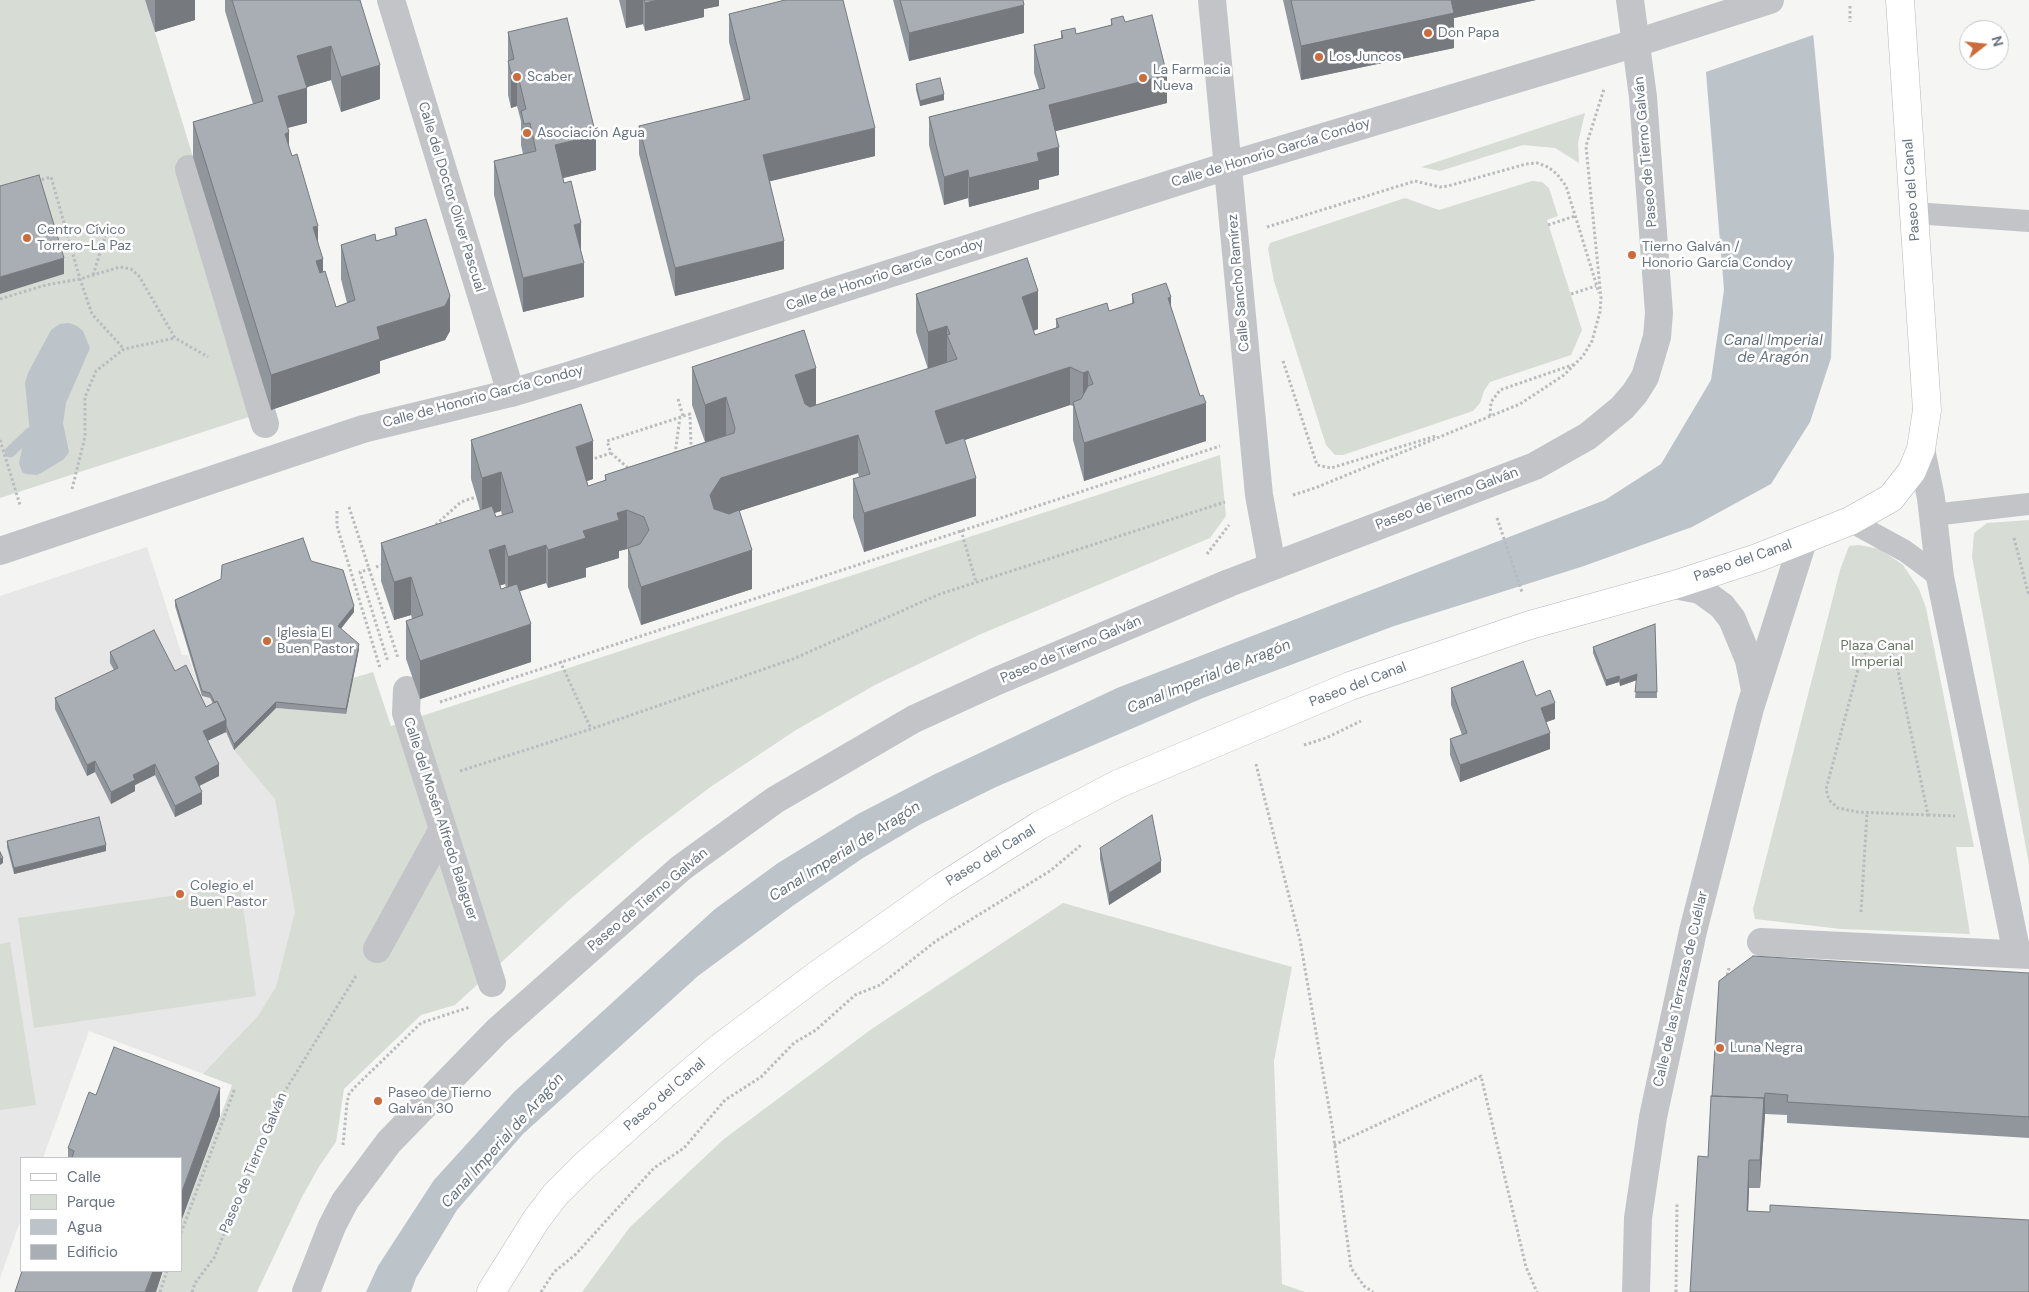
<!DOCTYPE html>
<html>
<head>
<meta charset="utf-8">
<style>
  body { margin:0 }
  #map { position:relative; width:2029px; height:1292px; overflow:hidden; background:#f5f6f3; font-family:"DM Sans",sans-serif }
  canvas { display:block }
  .legend { position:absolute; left:20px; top:1157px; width:162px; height:115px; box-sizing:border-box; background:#fff; border:1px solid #c3c7cc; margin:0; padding:6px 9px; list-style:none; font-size:15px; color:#687380 }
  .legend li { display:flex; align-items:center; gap:10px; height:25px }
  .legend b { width:25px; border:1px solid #c3c7cc }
  .north { position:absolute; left:1959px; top:20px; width:50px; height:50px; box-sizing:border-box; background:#fff; border:1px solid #c3c7cc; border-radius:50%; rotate:74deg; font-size:14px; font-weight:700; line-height:20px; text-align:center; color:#687380 }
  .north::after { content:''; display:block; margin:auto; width:18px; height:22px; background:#ce6b3a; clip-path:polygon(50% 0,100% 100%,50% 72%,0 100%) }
</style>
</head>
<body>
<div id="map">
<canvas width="2029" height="1292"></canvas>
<ul class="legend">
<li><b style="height:6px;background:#fff"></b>Calle</li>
<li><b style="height:14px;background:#d7dcd4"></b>Parque</li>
<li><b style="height:14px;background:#bcc3c9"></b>Agua</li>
<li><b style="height:14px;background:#a8aeb4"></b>Edificio</li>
</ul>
<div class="north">N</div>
</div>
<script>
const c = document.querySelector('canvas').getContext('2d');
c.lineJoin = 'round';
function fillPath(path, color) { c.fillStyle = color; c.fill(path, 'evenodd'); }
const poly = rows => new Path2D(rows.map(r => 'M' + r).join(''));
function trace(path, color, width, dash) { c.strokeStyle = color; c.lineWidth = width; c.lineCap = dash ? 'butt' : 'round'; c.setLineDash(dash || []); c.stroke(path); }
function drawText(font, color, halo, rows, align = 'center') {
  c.font = font + ' "DM Sans",sans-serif'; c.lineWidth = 5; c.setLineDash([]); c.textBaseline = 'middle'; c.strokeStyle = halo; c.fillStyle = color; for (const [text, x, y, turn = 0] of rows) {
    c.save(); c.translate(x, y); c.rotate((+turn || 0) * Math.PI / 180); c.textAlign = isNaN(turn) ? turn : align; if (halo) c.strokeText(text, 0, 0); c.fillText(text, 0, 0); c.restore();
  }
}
const built = poly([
  [147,547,182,655,188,655,202,696,210,698,234,749,276,708,346,714,373,672,421,821,233,1085,89,1031,43,1158,21,1158,21,1219,0,1278,0,596]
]);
const green = poly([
  [0,0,145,0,193,157,176,162,252,416,0,498,0,294,64,274,0,203],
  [1585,113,1578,143,1579,163,1555,148,1523,145,1440,171,1421,167],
  [1532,181,1542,182,1549,188,1558,216,1547,220,1582,330,1571,355,1490,382,1484,391,1480,403,1473,411,1343,455,1335,455,1326,445,1274,281,1268,249,1270,243,1405,198,1439,210],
  [1220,455,1226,516,1210,538,981,634,875,685,796,730,709,788,639,841,567,902,455,1005,421,1015,344,1089,336,1142,320,1165,302,1197,257,1292,156,1292,164,1271,181,1271,181,1223,232,1085,203,1074,258,1016,276,987,295,912,275,799,234,750,276,708,346,714,353,678,373,672,391,726],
  [2029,520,2029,864,1972,557,1974,533,1987,523],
  [1859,545,1880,549,1903,565,1919,589,1926,608,1974,847,1956,847,1970,934,1841,929,1755,919,1753,909,1840,570,1849,546],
  [240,886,256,996,34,1028,18,918],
  [1063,903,1292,967,1274,1061,1282,1284,1305,1292,582,1292,630,1227,724,1139,873,1028],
  [10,942,36,1105,0,1110,0,944]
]);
const water = poly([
  [1700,0,1810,0,1834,256,1831,358,1810,422,1771,484,1692,527,1584,566,1394,626,1203,698,996,787,921,824,863,858,794,905,698,976,523,1134,457,1210,416,1278,411,1292,366,1292,378,1266,434,1180,514,1092,715,909,778,863,858,814,935,774,1117,688,1605,500,1661,464,1711,380,1724,290],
  [69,323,77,326,83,331,90,348,66,403,63,423,69,452,64,459,43,472,37,475,26,474,22,472,19,463,22,449,30,433,25,383,28,373,51,330,60,324]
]);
const pier = poly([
  [1698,0,1813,0,1816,34,1703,73]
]);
const stream = poly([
  [10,452,30,433]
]);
const path = poly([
  [1850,6,1850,22],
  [37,181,51,177,80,279,92,314,124,349],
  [1548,225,1575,216],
  [1267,227,1415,181,1440,187,1448,186,1526,164,1537,163,1548,167,1557,174,1566,186,1599,293],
  [93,275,109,225],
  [1571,294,1596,286],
  [0,299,46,285,80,279,120,267,131,269,139,276,175,338,208,357],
  [1283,361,1317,465,1331,468,1436,436],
  [678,399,683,416],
  [1490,416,1491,402,1500,390,1575,364],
  [0,440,20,505],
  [611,453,628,468,630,467],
  [675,454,680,417],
  [590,460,611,453,607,441,690,414,691,448],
  [72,489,85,437,85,397,96,371,124,349,175,338],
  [1293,495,1315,488,1520,404,1564,375,1583,356,1592,341,1600,312,1601,298,1586,146,1604,89],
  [349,507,398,658],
  [337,511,337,526,380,668],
  [1497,518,1522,592],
  [432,528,461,502,476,497],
  [961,530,976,582],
  [2014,538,2029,596],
  [1207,554,1229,525],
  [376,567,384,564],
  [370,569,360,572,388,662],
  [1881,644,1889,649,1896,661,1928,815,1858,812,1838,808,1829,800,1826,789,1860,662,1867,650,1881,644],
  [560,661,591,729],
  [440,702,1220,446],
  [1304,745,1326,738,1361,721],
  [1256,764,1300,940,1332,1125,1351,1268,1364,1286,1373,1292],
  [460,771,591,729,793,659,940,594,1225,502],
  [1928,815,1955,816],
  [1861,912,1867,813],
  [1726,980,1729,968],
  [343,1145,347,1103,349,1094,354,1088,421,1023,470,1007],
  [1334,1145,1481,1076,1526,1267,1537,1292],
  [181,1233,235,1088],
  [160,1292,167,1271],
  [192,1292,195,1283,214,1258,280,1099,356,976],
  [541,1292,554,1272,575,1255,654,1168,684,1148,725,1100,761,1077,794,1043,816,1030,855,995,880,985,936,941,1050,871,1081,845],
  [1676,1292,1677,1203]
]);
const service = poly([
  [1914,213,2029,221],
  [1933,515,2029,504],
  [1850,521,1905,551,1940,577]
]);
const pedestrian = poly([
  [189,169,265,424],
  [407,690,406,713,492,983],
  [377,949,443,829]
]);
const minor = poly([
  [391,0,511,393],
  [1212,0,1259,495,1272,566],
  [1921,449,1931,498,1940,577,2017,954],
  [0,551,363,429,511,393,568,376,1227,166,1636,43],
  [1674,585,1700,590,1722,606,1732,619,1749,660,1755,690],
  [1761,942,2029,955],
  [1636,1292,1638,1218,1653,1117,1693,931,1750,708,1803,541]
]);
const tertiary = poly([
  [1636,43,1770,0],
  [306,1292,332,1226,345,1201,389,1142,497,1031,681,868,775,800,914,719,997,681,1229,583,1535,466,1588,436,1622,408,1635,393,1645,377,1657,337,1659,313,1643,97,1630,0]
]);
const secondary = poly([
  [491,1292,536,1220,555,1195,585,1165,666,1093,718,1049,817,975,942,887,1040,825,1118,784,1350,686,1530,625,1674,585,1757,558,1850,521,1891,498,1912,471,1921,449,1927,410,1900,0]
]);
const wall = poly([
  [145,0,195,0,195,20,155,32],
  [225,0,360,0,380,99,341,112,331,80,307,87,307,123,288,128,289,149,318,241,323,272,336,307,347,303,341,279,341,245,376,241,395,236,395,228,450,331,445,340,380,361,380,373,271,410,193,157,193,122,253,104,225,11],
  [619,0,719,0,719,6,704,9,704,17,645,31,643,24,626,28],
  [893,0,1023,0,1024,33,909,61],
  [1283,0,1536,0,1454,18,1454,48,1301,80],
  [729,14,875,156,770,181,784,269,675,296,639,154,639,126,744,101,729,42],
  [1111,19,1125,22,1167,103,1055,131,1059,175,1039,180,1039,189,969,207,968,198,944,205,929,145,929,117,1039,89,1034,73,1034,45,1061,38,1061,31,1076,34,1111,25],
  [508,32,596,170,563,178,581,252,584,297,523,312,494,195,494,161,523,154,521,145,521,121,517,106,511,108,508,95],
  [916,84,944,100,920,106,916,90],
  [916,294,1038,329,1033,331,1035,335,1056,328,1056,319,1109,311,1132,303,1132,294,1171,307,1206,441,1084,481,1073,440,1073,406,1070,405,964,440,976,516,864,552,853,518,853,479,859,477,858,473,739,511,752,589,641,625,628,587,628,549,627,549,619,551,619,558,586,568,586,577,548,588,546,583,520,591,531,662,420,699,406,659,406,621,412,619,411,615,394,620,381,581,381,543,480,510,471,479,471,440,593,479,587,481,588,486,605,481,605,475,705,442,692,405,692,367,816,405,928,369,916,332],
  [501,511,502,515,496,517,494,513],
  [505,584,506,587,501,589,500,585],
  [311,561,354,612,341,629,359,649,346,714,276,708,234,750,226,732,208,740,219,776,199,786,202,804,175,817,155,775,135,785,135,791,111,804,95,772,87,776,55,709,55,698,114,670,110,663,110,652,175,671,206,707,213,704,210,698,202,696,175,606,175,600],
  [1655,624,1657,698,1635,698,1637,680,1620,686,1619,682,1606,686,1593,653,1593,647],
  [1451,688,1536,696,1555,719,1546,722,1550,749,1460,782,1450,755,1450,739,1462,735,1451,705],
  [7,841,106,851,14,874,7,847],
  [1100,848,1161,872,1109,905,1100,859],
  [2029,973,2029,1138,1787,1123,1787,1115,1765,1114,1760,1188,1749,1188,1748,1211,1770,1212,2029,1220,1690,1292,1708,1157,1712,1096],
  [96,1095,220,1116,181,1158,68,1158,68,1148]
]);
const shadedWall = poly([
  [155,0,195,0,195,20,155,32],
  [626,0,643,0,643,24,626,28],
  [658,0,719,0,719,6,704,9,704,17,645,31,645,3],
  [1448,0,1536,0,1454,18,1454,48,1301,80,1301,46],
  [1024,5,1024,33,909,61,909,33],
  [331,46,331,80,297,90,297,56],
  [380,65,380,99,341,112,341,77],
  [517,72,517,106,511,108,511,73],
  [1167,75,1167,103,1049,133,1049,105],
  [307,88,307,123,278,130,278,96],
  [944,94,944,100,920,106,920,101],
  [875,128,875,156,763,183,763,155],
  [289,132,289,166,285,134],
  [596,135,596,170,555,180,555,145],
  [1059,147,1059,175,1039,180,1039,189,969,207,969,178,1037,153],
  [968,170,968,198,944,205,944,177],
  [581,223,581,258,574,225],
  [318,226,318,261,313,227],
  [784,241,784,269,675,296,675,268],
  [64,258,64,274,0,294,0,277],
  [323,259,323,294,316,261],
  [584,263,584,297,523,312,523,278],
  [1038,291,1038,329,1022,335,1022,297],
  [450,296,450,331,445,340,380,361,380,373,271,410,271,375,377,327],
  [1171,297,1171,335,1168,298],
  [947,326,947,364,928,370,928,332],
  [1070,367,1070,405,935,450,935,411],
  [816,368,816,407,795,413,795,375],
  [1088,371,1088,410,1083,411,1083,373],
  [726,397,726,436,705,443,705,405],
  [1206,403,1206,441,1084,481,1084,443],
  [858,435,858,473,721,517,710,534,710,495,721,478],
  [593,441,593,479,576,485,576,447],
  [501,472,501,511,482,517,482,478],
  [976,478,976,516,864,552,864,513],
  [627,510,627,549,619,551,619,558,586,568,586,577,548,588,548,550,617,513],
  [505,545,505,584,489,589,489,550],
  [546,545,546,583,508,595,508,557],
  [752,550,752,589,641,625,641,587],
  [411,577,411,615,394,620,394,582],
  [354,606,354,612,338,632,338,626],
  [531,624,531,662,420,699,420,661],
  [359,644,359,649,346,714,346,709],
  [1637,674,1637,680,1620,686,1620,680],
  [1619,676,1619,682,1606,686,1606,680],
  [276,702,276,708,234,750,234,744],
  [1555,703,1555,719,1541,724,1541,708],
  [226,720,226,732,203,743,203,731],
  [1550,733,1550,749,1460,782,1460,765],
  [95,761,95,772,87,776,87,765],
  [155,764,155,775,135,785,135,791,111,804,111,792,133,775],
  [219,764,219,776,195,788,195,777],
  [202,792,202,804,175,817,175,806],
  [106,845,106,851,14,874,14,868],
  [3,858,3,863,0,865,0,859],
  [1161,861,1161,872,1109,905,1109,893],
  [220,1088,220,1116,181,1222,181,1194],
  [1765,1093,1765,1114,1760,1188,1760,1160,1764,1098],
  [1749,1160,1749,1188,1747,1239,1747,1211],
  [153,1271,163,1271,156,1292,145,1292]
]);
const building = poly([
  [232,0,360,0,380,65,341,77,331,46,297,56,307,88,278,96,289,132,285,134,292,156,297,154,318,226,313,227,323,259,316,261,320,273,325,271,336,307,355,300,341,245,375,234,376,241,397,235,395,228,426,219,450,296,445,306,377,327,380,339,271,375,193,122,263,101,232,0],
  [644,0,658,0,645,3,644,0],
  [785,0,843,0,875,128,763,155,784,241,675,268,639,126,750,99,729,14,785,0],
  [900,0,1023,0,1024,5,909,33,900,0],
  [1291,0,1451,0,1454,13,1301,46,1291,0],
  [1152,15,1167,75,1049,105,1059,147,1037,153,1039,161,969,178,968,170,944,177,929,117,1045,88,1034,45,1063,38,1061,31,1075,28,1076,34,1112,25,1111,19,1123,16,1125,22,1152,15],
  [567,18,596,135,555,145,564,183,571,181,581,223,574,225,584,263,523,278,494,161,536,151,530,123,524,124,521,111,526,109,517,72,511,73,508,61,514,59,508,32,567,18],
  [940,78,944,94,920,101,916,84,940,78],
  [39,175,64,258,0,277,0,186,39,175],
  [1027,258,1038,291,1022,297,1035,335,1059,327,1056,319,1107,303,1109,311,1134,303,1132,294,1166,283,1171,297,1168,298,1200,396,1203,395,1206,403,1084,443,1073,402,1081,399,1088,386,1093,384,1088,371,1083,373,1070,367,935,411,946,444,964,438,976,478,864,513,853,479,870,474,858,435,721,478,710,495,714,509,729,514,739,510,752,550,641,587,628,548,640,544,649,530,644,517,627,510,617,513,619,520,583,531,586,538,548,550,546,545,508,557,505,545,489,550,501,589,517,584,531,624,420,661,406,621,423,615,411,577,394,582,381,543,492,506,496,517,513,512,501,472,482,478,471,440,581,404,593,441,576,447,588,486,606,480,605,475,734,433,735,428,726,397,705,405,692,367,804,330,816,368,795,375,805,404,810,407,957,359,947,335,950,334,947,326,928,332,916,294,1027,258],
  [303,538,311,561,343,570,354,606,338,626,359,644,346,709,276,702,234,744,226,726,226,720,217,701,215,703,210,693,202,691,175,600,221,579,222,565,303,538],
  [1655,624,1657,692,1635,692,1637,674,1620,680,1619,676,1606,680,1593,647,1655,624],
  [154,630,175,671,186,665,206,707,217,701,226,720,203,731,219,764,195,777,202,792,175,806,155,764,133,775,135,780,111,792,95,761,87,765,55,698,118,668,110,652,154,630],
  [1523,661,1536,696,1550,690,1555,703,1541,708,1550,733,1460,765,1450,739,1467,733,1451,688,1523,661],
  [1152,815,1161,861,1109,893,1100,848,1152,815],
  [99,817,106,845,14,868,7,841,99,817],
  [0,852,3,858,0,859,0,852],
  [1753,956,2029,973,2029,1117,1787,1102,1788,1095,1765,1093,1764,1106,1764,1098,1712,1096,1719,981,1753,956],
  [114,1047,220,1088,181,1194,181,1158,72,1158,74,1151,68,1148,89,1092,96,1095,114,1047],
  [1711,1096,1764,1098,1760,1160,1749,1160,1747,1211,1770,1212,1770,1205,2029,1220,2029,1292,1690,1292,1698,1156,1708,1157,1711,1096],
  [22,1271,153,1271,145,1292,15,1292,22,1271]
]);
const markers = [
  [1428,33,5,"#ce6b3a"],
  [1319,57,5,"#ce6b3a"],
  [517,77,5,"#ce6b3a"],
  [1143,78,5,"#ce6b3a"],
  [527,133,5,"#ce6b3a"],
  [27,238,5,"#ce6b3a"],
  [1632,255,5,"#ce6b3a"],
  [267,641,5,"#ce6b3a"],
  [180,894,5,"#ce6b3a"],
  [1720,1048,5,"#ce6b3a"],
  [378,1101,5,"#ce6b3a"]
];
const poiNames = [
  ["Don Papa",1438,33],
  ["Los Juncos",1329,57],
  ["La Farmacia",1153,70],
  ["Nueva",1153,86],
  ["Scaber",527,77],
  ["Asociación Agua",537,133],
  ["Centro Cívico",37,230],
  ["Torrero-La Paz",37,246],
  ["Tierno Galván /",1642,247],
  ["Honorio García Condoy",1642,263],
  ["Iglesia El",277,633],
  ["Buen Pastor",277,649],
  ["Colegio el",190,886],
  ["Buen Pastor",190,902],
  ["Luna Negra",1730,1048],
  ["Paseo de Tierno",388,1093],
  ["Galván 30",388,1109]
];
const streetNames = [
  ["Paseo de Tierno Galván",1646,152,-95],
  ["Calle de Honorio García Condoy",1271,153,-17],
  ["Paseo del Canal",1912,190,-94],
  ["Calle del Doctor Oliver Pascual",451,197,73],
  ["Calle de Honorio García Condoy",885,275,-18],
  ["Calle Sancho Ramírez",1239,283,-95],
  ["Calle de Honorio García Condoy",483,397,-15],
  ["Paseo de Tierno Galván",1447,499,-21],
  ["Paseo del Canal",1743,561,-19],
  ["Paseo de Tierno Galván",1071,650,-23],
  ["Paseo del Canal",1358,685,-21],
  ["Calle del Mosén Alfredo Balaguer",440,819,72],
  ["Paseo del Canal",991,856,-32],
  ["Paseo de Tierno Galván",648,900,-40],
  ["Calle de las Terrazas de Cuéllar",1681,989,-77],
  ["Paseo del Canal",665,1095,-41],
  ["Paseo de Tierno Galván",254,1163,-67]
];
const parkNames = [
  ["Plaza Canal",1877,646],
  ["Imperial",1877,662]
];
const waterNames = [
  ["Canal Imperial",1773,341],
  ["de Aragón",1773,358],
  ["Canal Imperial de Aragón",1209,677,-22],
  ["Canal Imperial de Aragón",845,852,-32],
  ["Canal Imperial de Aragón",503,1141,-48]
];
fillPath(built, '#e6e7e6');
fillPath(green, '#d7dcd4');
fillPath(water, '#bcc3c9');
fillPath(pier, '#f5f6f3');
trace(stream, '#bcc3c9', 11);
trace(secondary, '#b4b8bc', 29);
trace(path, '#b9bbbe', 3, [2.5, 2.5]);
trace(service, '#c2c4c7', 22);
trace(pedestrian, '#c2c4c7', 28);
trace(minor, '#c2c4c7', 28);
trace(tertiary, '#c2c4c7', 28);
trace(secondary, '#fff', 28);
fillPath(wall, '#90969b');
fillPath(shadedWall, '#767a7e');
fillPath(building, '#a8aeb4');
trace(building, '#767a7e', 1);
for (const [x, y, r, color] of markers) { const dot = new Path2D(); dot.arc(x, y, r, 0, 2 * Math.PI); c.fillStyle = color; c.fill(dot); trace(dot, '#fff', 2); }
drawText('14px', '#687380', '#fff', poiNames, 'left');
drawText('14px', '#687380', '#fff', streetNames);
drawText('14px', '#687866', '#fff', parkNames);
drawText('italic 15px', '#64737d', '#fff', waterNames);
</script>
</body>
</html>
